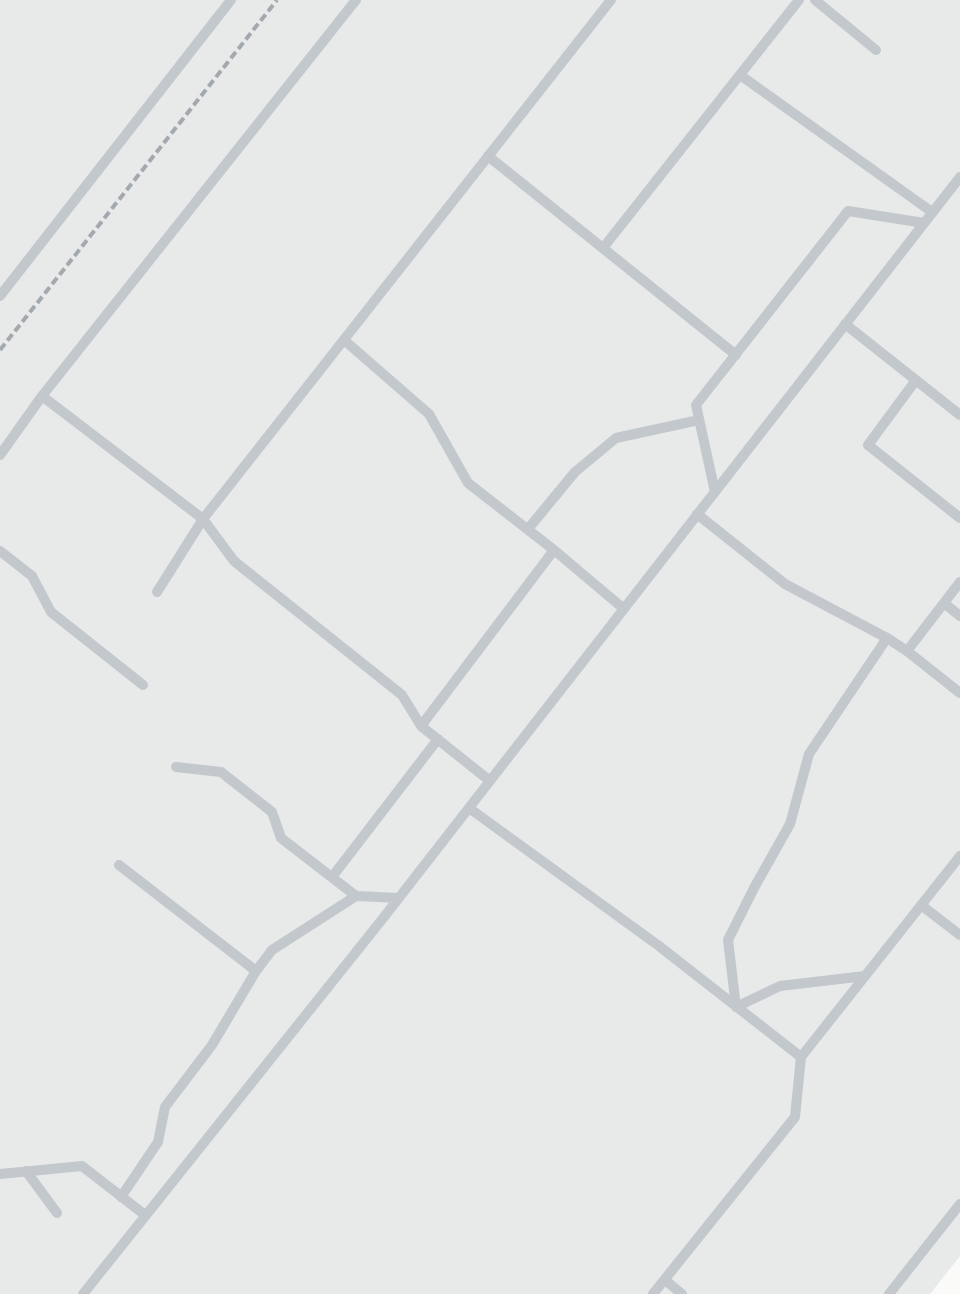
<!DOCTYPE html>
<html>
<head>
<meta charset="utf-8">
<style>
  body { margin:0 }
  canvas { display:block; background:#fafaf8 }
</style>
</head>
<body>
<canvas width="960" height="1294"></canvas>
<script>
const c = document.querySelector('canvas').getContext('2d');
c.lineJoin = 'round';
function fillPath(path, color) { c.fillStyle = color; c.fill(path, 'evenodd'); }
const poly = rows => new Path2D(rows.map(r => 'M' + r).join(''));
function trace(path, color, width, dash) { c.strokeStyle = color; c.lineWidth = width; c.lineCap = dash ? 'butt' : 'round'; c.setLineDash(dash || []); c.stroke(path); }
const built = poly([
  [0,0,960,0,960,1256,930,1294,0,1294]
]);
const lane = poly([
  [815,0,876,50],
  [740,75,932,212],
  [488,156,736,355],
  [603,248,799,0],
  [0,296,231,0],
  [845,324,960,415],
  [344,340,429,414,468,483,554,550,624,609],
  [916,380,868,445,960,518],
  [42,396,203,519,234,561,402,695,421,726,490,781],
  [0,455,42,396,356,0],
  [715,492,696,405,848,211,924,223],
  [697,514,785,584,887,638,907,651,960,693],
  [528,529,575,472,616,438,699,420],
  [0,551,32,576,51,612,143,685],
  [157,592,203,519,611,0],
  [944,603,960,616],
  [907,651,960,582],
  [421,726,554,550],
  [176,767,221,772,272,812,281,838,356,896],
  [469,808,659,946,801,1057],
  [119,865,256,971],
  [332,877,438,739],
  [921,905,960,935],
  [865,976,780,986,736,1007,728,940,754,888,790,824,809,754,887,638],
  [26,1171,57,1213],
  [0,1174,82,1166,145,1215],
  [121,1197,158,1142,165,1107,212,1045,256,971,272,950,356,896,399,898],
  [665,1280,682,1294],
  [83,1294,384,917,960,177],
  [653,1294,795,1117,801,1057,960,856],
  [889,1294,960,1204]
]);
const rail = poly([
  [0,350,277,0]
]);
fillPath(built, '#e8e9e9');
trace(lane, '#c3c8cc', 10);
trace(rail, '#a2aab0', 4, [8, 4]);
</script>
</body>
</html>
